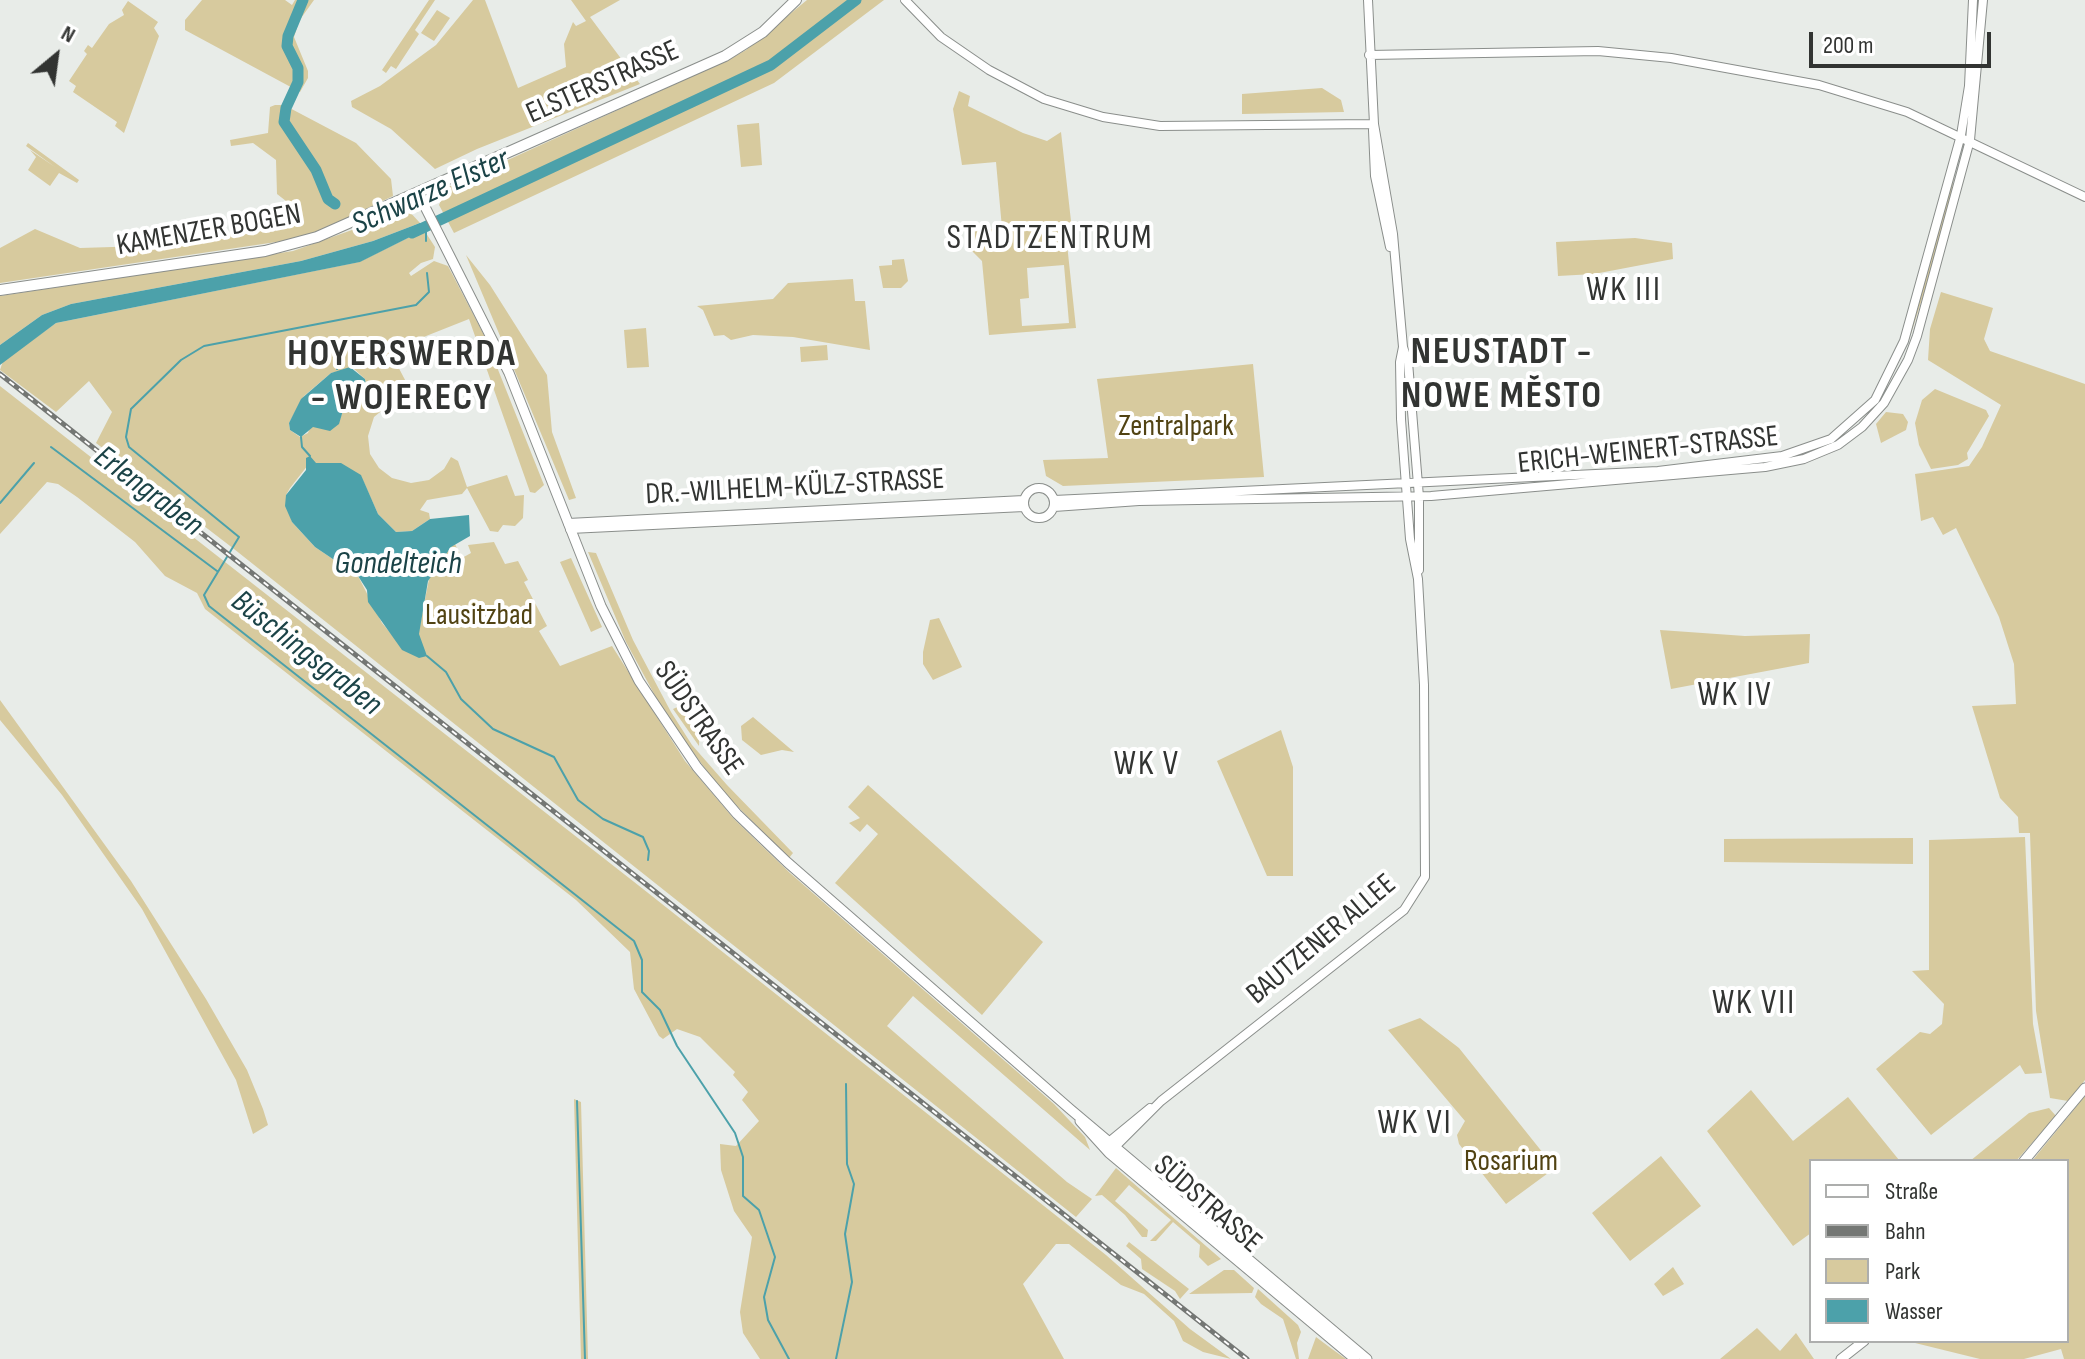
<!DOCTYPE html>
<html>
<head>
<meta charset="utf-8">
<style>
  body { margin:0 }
  #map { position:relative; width:2085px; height:1359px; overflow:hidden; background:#e8ece8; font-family:"Sofia Sans Condensed",sans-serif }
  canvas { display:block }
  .legend { position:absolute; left:1809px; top:1159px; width:260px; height:184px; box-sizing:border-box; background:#fff; border:2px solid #adaead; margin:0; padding:10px 14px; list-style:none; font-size:24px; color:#323432 }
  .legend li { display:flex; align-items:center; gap:16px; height:40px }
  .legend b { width:40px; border:2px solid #adaead }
  .north { position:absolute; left:16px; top:16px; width:80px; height:80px; -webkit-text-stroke:6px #fff; paint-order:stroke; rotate:29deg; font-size:22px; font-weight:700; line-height:32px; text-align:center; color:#323432 }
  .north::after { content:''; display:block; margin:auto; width:28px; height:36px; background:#323432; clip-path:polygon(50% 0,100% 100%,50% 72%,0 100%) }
  .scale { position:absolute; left:1809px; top:32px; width:182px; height:36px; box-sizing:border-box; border:4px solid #323432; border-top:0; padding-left:10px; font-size:24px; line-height:28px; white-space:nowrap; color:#323432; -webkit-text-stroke:6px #fff; paint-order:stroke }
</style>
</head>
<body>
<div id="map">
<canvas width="2085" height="1359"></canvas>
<ul class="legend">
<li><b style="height:10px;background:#fff"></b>Straße</li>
<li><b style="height:10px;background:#747774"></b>Bahn</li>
<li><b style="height:22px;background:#d7ca9e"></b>Park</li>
<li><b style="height:22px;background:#4ca1aa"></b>Wasser</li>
</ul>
<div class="north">N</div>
<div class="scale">200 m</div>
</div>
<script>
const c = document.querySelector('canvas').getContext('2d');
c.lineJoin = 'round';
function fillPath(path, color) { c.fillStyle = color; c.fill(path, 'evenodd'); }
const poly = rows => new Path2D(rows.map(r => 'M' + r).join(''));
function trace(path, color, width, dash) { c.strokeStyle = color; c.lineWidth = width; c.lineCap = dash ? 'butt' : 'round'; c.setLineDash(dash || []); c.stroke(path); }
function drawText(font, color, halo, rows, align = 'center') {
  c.font = font + ' "Sofia Sans Condensed",sans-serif'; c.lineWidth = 8; c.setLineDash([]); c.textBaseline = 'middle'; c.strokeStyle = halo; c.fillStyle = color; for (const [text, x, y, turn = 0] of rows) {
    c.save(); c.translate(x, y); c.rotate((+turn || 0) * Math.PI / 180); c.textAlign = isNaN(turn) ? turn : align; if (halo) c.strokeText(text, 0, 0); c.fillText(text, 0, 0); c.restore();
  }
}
const green = poly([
  [202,0,285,0,292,5,295,0,314,0,299,21,294,37,308,71,308,78,300,92,185,30,185,20],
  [429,0,435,0,415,30,419,34,396,69,391,66,386,73,382,70],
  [473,0,485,0,518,88,566,67,564,44,571,27,573,22,576,26,586,21,571,0,620,0,590,17,640,84,477,149,435,169,391,129,352,107,351,101,380,86,436,45],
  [807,0,884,0,774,83,454,233,439,205,446,188,728,60,746,50],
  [128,1,158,22,154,28,159,36,124,133,115,126,117,122,73,92,76,86,69,81,87,54,84,51,88,45,92,48,109,24,124,15,122,10],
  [437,10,450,18,434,41,421,33],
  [1322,88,1341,100,1344,112,1242,114,1242,94],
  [959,91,970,96,968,106,1023,133,1047,141,1061,132,1072,230,1067,244,1076,328,989,335,982,261,970,249,968,232,1002,228,996,162,962,165,953,109],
  [1064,265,1069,323,1022,326,1020,299,1029,298,1027,268],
  [275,105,284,105,356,143,391,179,393,196,316,233,283,241,0,283,0,248,35,229,80,248,145,246,294,224,288,217,286,201,277,194,276,160,253,143,231,146,230,140,268,133,270,107],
  [759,123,762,165,741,167,737,125],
  [28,143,79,180,77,183,59,173,50,186,28,170,36,157,30,150,55,167,26,146],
  [1954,177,1945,227,1908,343,1928,267],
  [408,210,420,223,373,241,301,261,71,304,42,315,0,345,0,296,293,251],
  [424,230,435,247,433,259,421,263,409,273,411,276,434,261,448,266,485,337,544,485,535,493,530,492,469,319,411,342,415,351,394,359,413,395,396,399,374,417,368,436,370,454,379,468,392,478,411,483,429,480,444,469,451,457,458,461,467,487,507,475,515,496,524,495,523,518,515,526,503,525,498,532,490,531,467,488,462,494,427,500,420,510,429,513,430,519,412,531,396,532,378,514,361,476,334,463,308,465,290,488,286,495,292,522,315,547,358,576,382,623,398,642,418,635,430,574,451,547,455,544,462,558,471,553,468,545,494,542,505,564,518,561,528,580,524,582,547,626,539,631,560,666,612,646,685,761,734,819,790,873,1054,1104,1085,1137,1090,1150,913,996,887,1026,1067,1182,1092,1199,1076,1217,234,549,96,443,112,412,89,381,56,412,0,370,3,361,56,323,359,262],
  [353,368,365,379,366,386,346,400,340,419,310,427,308,433,300,437,290,430,289,423,304,396,331,373],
  [1635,238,1672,243,1673,259,1594,274,1558,276,1556,242],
  [466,255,490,285,547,375,552,432,576,498,569,500],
  [904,259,908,281,901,288,883,288,879,266,892,265,892,260],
  [853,279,855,301,865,301,870,350,793,337,753,335,731,340,724,335,714,336,703,310,697,306,773,299,788,283],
  [1941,292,1993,308,1984,339,1990,351,2085,384,2085,1080,2068,1101,2050,1098,2036,1011,2030,833,2019,833,2018,817,2000,798,1972,706,2016,704,2014,664,1999,617,1956,528,1943,535,1933,517,1921,521,1915,474,1969,466,1982,447,2001,405,1928,360,1930,329],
  [646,328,649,367,627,368,624,330],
  [827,345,828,360,801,362,800,347],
  [1253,364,1264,477,1063,486,1046,476,1043,460,1108,458,1097,379],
  [0,386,638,885,1106,1255,1190,1329,1231,1359,1203,1352,1183,1341,1174,1321,1144,1294,1121,1285,1069,1244,1056,1244,1023,1284,1064,1359,760,1359,743,1333,740,1312,752,1237,734,1211,721,1170,720,1144,736,1146,759,1121,742,1100,748,1092,733,1075,735,1072,700,1037,677,1029,663,1039,659,1036,634,989,630,952,576,900,219,620,205,609,197,593,165,576,135,542,77,497,58,484,47,482,0,534],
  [1935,389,1986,410,1989,416,1967,453,1968,459,1958,465,1931,469,1919,445,1915,423,1922,400],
  [1886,412,1903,414,1908,422,1906,430,1881,443,1876,424],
  [588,552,596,553,633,640,671,712,692,745,727,785,793,853,789,858,721,790,666,716,626,642],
  [571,558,602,627,591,632,560,562],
  [939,618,962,667,933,680,923,664,923,652,930,620],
  [1660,630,1745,636,1810,634,1809,663,1671,689],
  [0,700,131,881,206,999,247,1070,263,1109,268,1125,253,1134,236,1080,142,909,62,795,0,720],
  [682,705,700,710,699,746,673,709],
  [753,717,794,752,782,750,761,755,742,740,741,726],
  [1281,730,1293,767,1293,876,1267,876,1217,761],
  [868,785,1043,942,982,1015,835,883,878,834,867,824,860,832,849,823,860,818,848,807],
  [2025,837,2033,1024,2042,1073,2025,1074,2020,1065,1931,1135,1876,1069,1920,1032,1930,1034,1942,1024,1944,1004,1912,971,1929,970,1929,840],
  [1913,838,1913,864,1724,862,1724,839],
  [1420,1018,1459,1048,1555,1168,1506,1204,1459,1144,1457,1135,1465,1121,1388,1030],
  [1751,1090,1793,1141,1848,1097,1899,1160,1811,1161,1811,1233,1793,1246,1707,1131],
  [2085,1096,2085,1359,2064,1359,2061,1349,2024,1359,1980,1359,1907,1341,2067,1341,2067,1161,2032,1161],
  [574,1099,581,1102,588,1359,581,1359],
  [2049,1108,2056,1116,2016,1161,1970,1161,2029,1113],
  [1661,1156,1701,1206,1630,1261,1592,1213],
  [1116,1168,1132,1182,1221,1259,1208,1266,1199,1257,1200,1245,1173,1222,1156,1241,1150,1241,1171,1220,1129,1185,1115,1201,1148,1230,1147,1237,1142,1237,1125,1215,1102,1195,1095,1196],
  [1129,1242,1189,1289,1180,1299,1175,1291,1142,1269,1141,1259,1126,1246],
  [1673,1267,1684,1284,1663,1296,1654,1284],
  [1224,1270,1234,1270,1254,1288,1252,1293,1189,1294],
  [1258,1289,1298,1325,1301,1332,1297,1343,1299,1359,1296,1359,1283,1319,1261,1304,1255,1297],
  [1757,1328,1780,1351,1796,1333,1814,1359,1720,1359],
  [1316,1337,1332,1349,1346,1359,1308,1359]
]);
const water = poly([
  [420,223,424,230,360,262,56,323,0,365,0,345,42,315,71,304,301,261,373,241],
  [350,367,365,379,366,386,361,396,346,400,339,424,330,431,313,427,301,437,290,430,289,423,301,399,331,373],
  [310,456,316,463,341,463,361,475,378,514,396,532,412,531,430,519,469,515,470,536,451,547,428,581,419,634,427,656,419,658,402,650,368,602,367,590,358,576,315,547,292,522,285,506,286,495,306,470,306,458]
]);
const stream = poly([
  [426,241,426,227],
  [427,273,429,292,416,305,204,346,181,360,131,409,126,437,129,447,239,537,204,595,209,606,634,941,642,960,642,992,660,1010,677,1046,735,1133,743,1157,743,1196,759,1210,775,1257,764,1297,768,1320,789,1359],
  [336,360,337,369],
  [301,437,302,447,310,456],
  [51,447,217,571],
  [0,503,34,463],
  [427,656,446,672,461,699,493,729,554,757,578,800,603,819,643,837,649,851,648,860],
  [577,1101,585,1359],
  [836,1359,852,1282,845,1234,854,1184,847,1164,846,1084]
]);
const river = poly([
  [303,0,288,36,287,46,298,68,298,82,286,108,284,122,316,170,328,199,335,204],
  [412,233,771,65,856,0]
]);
const tertiary = poly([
  [905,0,941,37,989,70,1044,99,1103,117,1160,126,1374,124],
  [1368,0,1374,124,1393,234,1403,347,1408,362,1419,497,1419,570],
  [1369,55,1598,51,1671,58,1819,85,1907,112,2085,197],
  [1373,130,1375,176,1390,247],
  '1024 503a15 15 0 1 1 30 0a15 15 0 1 1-30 0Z',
  [1054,500,1658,471,1782,456,1831,439,1875,400,1904,341,1961,135,1969,86,1973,0],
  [1054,507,1139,501,1431,496,1765,467,1804,459,1838,445,1862,427,1884,403,1908,360,1917,336,1970,140,1983,0],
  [568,523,1024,500],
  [570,529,1024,507],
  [1105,1145,1150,1108],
  [1111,1151,1161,1101,1404,910,1425,877,1424,685,1418,579,1410,539,1401,419,1400,362,1403,347]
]);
const secondary = poly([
  [418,193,509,373,601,606,639,681,697,767,737,814,787,862,1070,1109,1367,1359],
  [1080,1121,1109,1153,1355,1359],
  [2024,1161,2085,1088],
  [1841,1359,1864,1341]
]);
const primary = poly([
  [0,290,265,251,317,237,725,56,763,32,796,0]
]);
const rail = poly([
  [0,374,1247,1359]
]);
const streetNames = [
  ["ELSTERSTRASSE",603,83,-24],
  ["KAMENZER BOGEN",209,231,-10],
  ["ERICH-WEINERT-STRASSE",1648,451,-6],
  ["DR.-WILHELM-KÜLZ-STRASSE",795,488,-3],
  ["SÜDSTRASSE",698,719,55],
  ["BAUTZENER ALLEE",1322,940,-40],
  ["SÜDSTRASSE",1207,1205,41]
];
const parkNames = [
  ["Zentralpark",1176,427],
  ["Lausitzbad",479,616],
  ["Rosarium",1511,1162]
];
const waterNames = [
  ["Schwarze Elster",431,193,-24],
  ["Erlengraben",148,492,37],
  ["Gondelteich",398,565],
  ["Büschingsgraben",306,654,38]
];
const quarterNames = [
  ["STADTZENTRUM",1050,239],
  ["WK III",1624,291],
  ["WK IV",1735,696],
  ["WK V",1147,765],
  ["WK VII",1754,1004],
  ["WK VI",1415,1124]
];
const districtNames = [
  ["NEUSTADT -",1502,353],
  ["NOWE MĚSTO",1502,397],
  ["HOYERSWERDA",402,355],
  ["- WOJERECY",402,399]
];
fillPath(green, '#d7ca9e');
fillPath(water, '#4ca1aa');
trace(stream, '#4ca1aa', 2);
trace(river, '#4ca1aa', 11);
trace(tertiary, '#8a8e8b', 10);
trace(secondary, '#8a8e8b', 11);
trace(primary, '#8a8e8b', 12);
trace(tertiary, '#fff', 8);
trace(secondary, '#fff', 9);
trace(primary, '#fff', 10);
trace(rail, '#747774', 5);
trace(rail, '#fff', 2, [6]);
drawText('30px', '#323432', '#fff', streetNames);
drawText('30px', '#514313', '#fff', parkNames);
drawText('italic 32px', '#1b4347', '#fff', waterNames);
c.letterSpacing = '2px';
drawText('34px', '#323432', '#fff', quarterNames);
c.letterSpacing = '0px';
c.letterSpacing = '2px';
drawText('bold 38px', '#323432', '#fff', districtNames);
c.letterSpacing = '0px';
</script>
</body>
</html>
